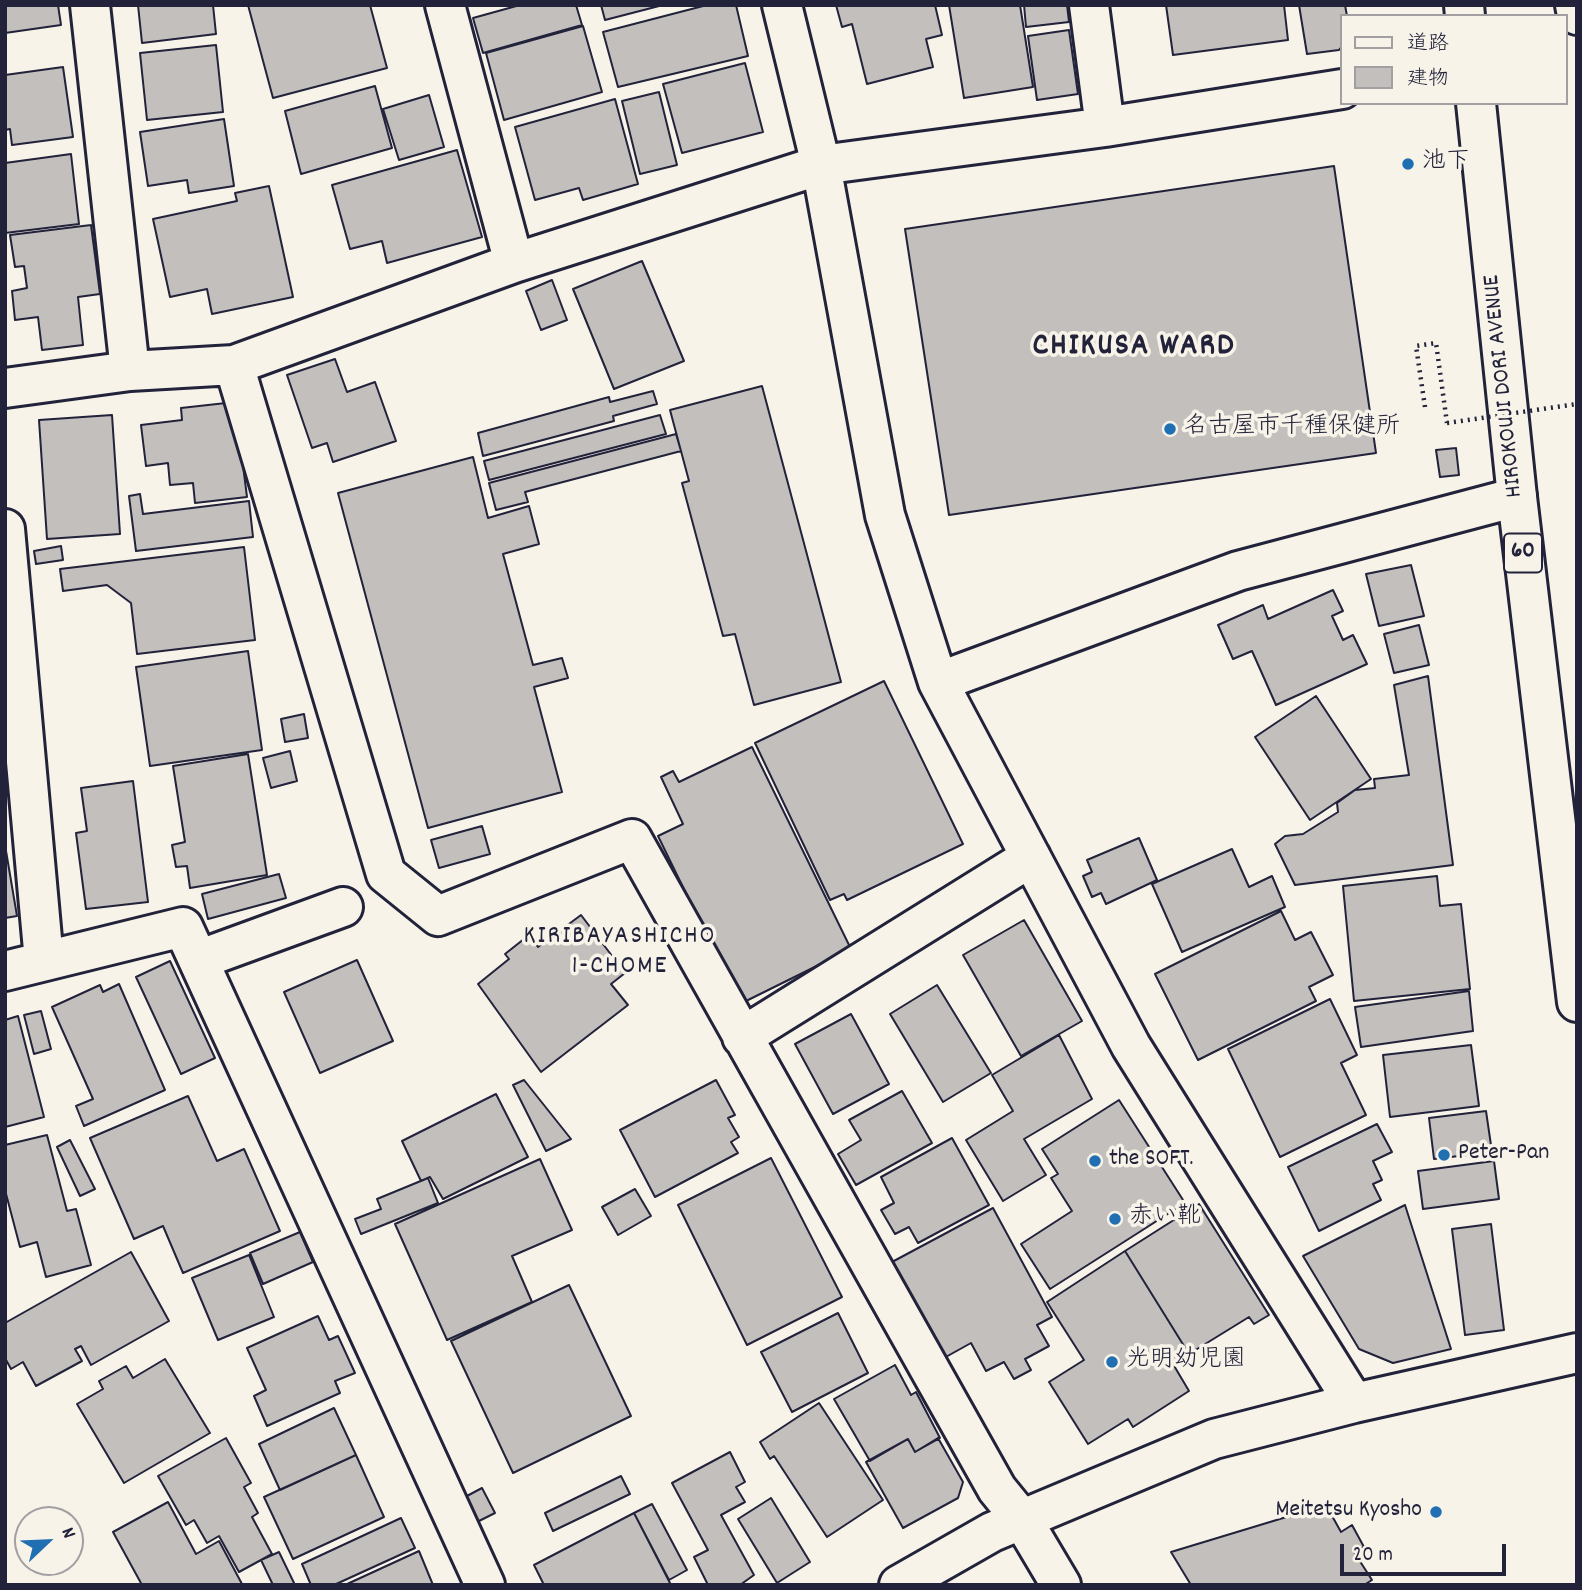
<!DOCTYPE html>
<html>
<head>
<meta charset="utf-8">
<style>
  body { margin:0 }
  #map { position:relative; width:1582px; height:1590px; overflow:hidden; background:#f7f3e8; font-family:Dekko,"Klee One",sans-serif }
  canvas { display:block }
  .frame { position:absolute; inset:0; border:7px solid #22223b; pointer-events:none }
  .legend { position:absolute; left:1340px; top:14px; width:228px; height:91px; box-sizing:border-box; background:#f7f3e8; border:2px solid #a29fa3; margin:0; padding:9px 12px; list-style:none; font-size:21px; color:#22223b }
  .legend li { display:flex; align-items:center; gap:14px; height:35px }
  .legend b { width:35px; border:2px solid #a29fa3 }
  .north { position:absolute; left:14px; top:1506px; width:70px; height:70px; box-sizing:border-box; background:#f7f3e8; border:2px solid #a29fa3; border-radius:50%; rotate:67deg; font-size:19px; font-weight:700; line-height:28px; text-align:center; color:#22223b }
  .north::after { content:''; display:block; margin:auto; width:24px; height:32px; background:#1f6fb2; clip-path:polygon(50% 0,100% 100%,50% 72%,0 100%) }
  .scale { position:absolute; left:1340px; top:1544px; width:166px; height:32px; box-sizing:border-box; border:4px solid #22223b; border-top:0; padding-left:9px; font-size:21px; line-height:24px; white-space:nowrap; color:#22223b; -webkit-text-stroke:5px #f7f3e8; paint-order:stroke }
</style>
</head>
<body>
<div id="map">
<canvas width="1582" height="1590"></canvas>
<div class="frame"></div>
<ul class="legend">
<li><b style="height:9px;background:#f7f3e8"></b>道路</li>
<li><b style="height:19px;background:#c2bfbd"></b>建物</li>
</ul>
<div class="north">N</div>
<div class="scale">20 m</div>
</div>
<script>
const c = document.querySelector('canvas').getContext('2d');
c.lineJoin = 'round';
function fillPath(path, color) { c.fillStyle = color; c.fill(path, 'evenodd'); }
const poly = rows => new Path2D(rows.map(r => 'M' + r).join(''));
function trace(path, color, width, dash) { c.strokeStyle = color; c.lineWidth = width; c.lineCap = dash ? 'butt' : 'round'; c.setLineDash(dash || []); c.stroke(path); }
function drawText(font, color, halo, rows, align = 'center') {
  c.font = font + ' Dekko,"Klee One",sans-serif'; c.lineWidth = 7; c.setLineDash([]); c.textBaseline = 'middle'; c.strokeStyle = halo; c.fillStyle = color; for (const [text, x, y, turn = 0] of rows) {
    c.save(); c.translate(x, y); c.rotate((+turn || 0) * Math.PI / 180); c.textAlign = isNaN(turn) ? turn : align; if (halo) c.strokeText(text, 0, 0); c.fillText(text, 0, 0); c.restore();
  }
}
const building = poly([
  [5,5,58,5,61,25,5,33,5,5],
  [138,5,213,5,216,34,142,43,138,5],
  [248,5,370,5,387,68,273,98,248,5],
  [520,5,576,5,582,25,483,53,473,18,520,5],
  [601,5,663,5,605,20,601,5],
  [707,5,736,5,748,56,618,87,603,32,707,5],
  [836,5,935,5,942,35,926,39,933,67,867,84,852,24,842,27,836,5],
  [949,5,1020,5,1033,87,964,98,949,5],
  [1024,5,1067,5,1069,22,1026,27,1024,5],
  [1166,5,1284,5,1288,40,1173,55,1166,5],
  [1299,5,1345,5,1347,16,1342,16,1342,46,1339,50,1307,54,1299,5],
  [583,26,602,92,504,120,486,53,583,26],
  [1069,30,1078,94,1037,100,1028,36,1069,30],
  [216,45,223,112,147,120,140,53,216,45],
  [745,63,763,132,682,153,663,84,745,63],
  [63,67,73,137,12,145,10,129,5,130,5,75,63,67],
  [375,86,392,148,301,174,285,111,375,86],
  [659,92,677,165,640,174,622,101,659,92],
  [429,95,444,147,399,160,383,109,429,95],
  [615,99,638,184,583,200,579,188,535,200,515,127,615,99],
  [224,119,234,186,189,193,187,180,148,186,140,132,224,119],
  [457,150,482,237,387,263,382,241,350,249,332,185,457,150],
  [71,154,79,224,5,233,5,163,71,154],
  [1334,166,1376,453,949,515,905,229,1334,166],
  [269,186,293,297,212,314,207,289,170,297,153,219,237,201,235,193,269,186],
  [91,225,100,294,78,297,83,345,42,350,38,317,15,320,12,291,27,288,24,266,15,267,10,235,91,225],
  [642,261,684,361,614,389,573,289,642,261],
  [552,280,567,320,541,330,526,291,552,280],
  [335,359,347,392,375,382,396,441,333,462,327,443,312,448,287,375,335,359],
  [762,386,841,682,754,705,735,634,723,636,682,483,689,481,670,410,762,386],
  [653,391,657,404,613,416,614,421,483,456,478,433,609,397,610,402,653,391],
  [235,402,247,497,195,503,193,483,170,485,168,463,146,466,141,425,182,420,181,408,235,402],
  [112,415,120,534,47,539,39,420,112,415],
  [660,415,666,434,489,480,484,461,660,415],
  [676,434,681,451,525,492,528,502,496,510,489,483,676,434],
  [1456,448,1459,475,1440,477,1436,450,1456,448],
  [473,457,488,518,529,506,539,544,503,554,533,665,562,658,568,678,534,687,562,792,428,828,338,493,473,457],
  [140,494,143,514,249,501,253,537,136,551,129,496,140,494],
  [61,546,63,560,36,564,34,551,61,546],
  [244,547,255,640,137,654,131,603,107,585,63,591,60,569,244,547],
  [1411,565,1424,616,1379,626,1366,574,1411,565],
  [1333,590,1343,611,1332,616,1343,640,1353,635,1367,664,1276,705,1252,651,1233,659,1218,625,1263,605,1268,619,1333,590],
  [1419,625,1429,665,1394,673,1384,634,1419,625],
  [248,651,262,750,150,766,136,667,248,651],
  [1428,676,1453,865,1295,885,1275,844,1285,836,1303,834,1338,812,1337,803,1355,790,1375,788,1374,779,1409,775,1394,685,1428,676],
  [884,681,963,844,847,900,844,894,830,900,755,743,884,681],
  [1316,696,1371,779,1310,820,1255,737,1316,696],
  [304,714,308,738,285,742,281,719,304,714],
  [752,747,851,949,740,1004,658,836,683,824,661,777,673,771,679,782,752,747],
  [290,751,297,781,271,788,263,758,290,751],
  [248,754,267,875,190,888,187,866,176,867,172,845,185,842,173,766,248,754],
  [133,781,148,902,86,909,76,833,87,831,81,788,133,781],
  [482,826,490,854,439,868,431,840,482,826],
  [1139,838,1157,880,1106,904,1101,893,1092,897,1083,876,1092,872,1087,860,1139,838],
  [5,845,17,916,5,918,5,845],
  [1232,849,1249,887,1272,876,1285,907,1182,952,1152,884,1232,849],
  [279,874,286,898,208,919,202,894,279,874],
  [1437,876,1440,906,1461,904,1470,989,1354,1001,1343,886,1437,876],
  [1281,911,1295,940,1311,932,1333,975,1309,987,1316,1001,1198,1060,1155,974,1281,911],
  [581,915,625,973,611,984,628,1005,541,1072,478,984,509,959,505,954,529,935,538,947,581,915],
  [1024,920,1082,1021,1021,1056,963,955,1024,920],
  [357,960,393,1041,320,1073,284,992,357,960],
  [170,961,215,1058,181,1074,136,977,170,961],
  [119,984,165,1090,84,1126,76,1106,93,1099,52,1007,100,985,103,992,119,984],
  [937,985,991,1073,943,1102,890,1014,937,985],
  [1469,991,1473,1031,1361,1047,1355,1007,1469,991],
  [1330,999,1357,1055,1341,1063,1366,1115,1280,1157,1228,1049,1330,999],
  [41,1011,51,1049,34,1054,24,1015,41,1011],
  [851,1014,889,1084,833,1114,795,1044,851,1014],
  [18,1016,44,1117,5,1127,5,1020,18,1016],
  [1059,1035,1092,1099,1024,1139,1046,1175,1003,1201,966,1140,1013,1111,992,1075,1059,1035],
  [1471,1045,1479,1106,1390,1117,1383,1055,1471,1045],
  [524,1080,571,1139,546,1151,513,1085,524,1080],
  [716,1080,735,1115,728,1118,739,1137,731,1142,738,1153,655,1197,620,1130,716,1080],
  [902,1091,932,1143,856,1185,838,1154,861,1140,849,1120,902,1091],
  [496,1094,528,1157,443,1199,430,1177,421,1181,402,1141,496,1094],
  [188,1096,217,1161,244,1149,280,1231,183,1273,163,1226,134,1239,90,1138,188,1096],
  [1119,1100,1185,1203,1050,1289,1021,1244,1072,1211,1051,1178,1058,1174,1042,1149,1119,1100],
  [1486,1111,1492,1152,1434,1159,1429,1118,1486,1111],
  [1377,1124,1392,1152,1373,1161,1382,1180,1373,1184,1381,1200,1319,1231,1288,1167,1377,1124],
  [47,1135,67,1211,76,1209,91,1265,46,1277,37,1242,20,1247,5,1190,5,1145,47,1135],
  [952,1138,989,1205,918,1243,909,1227,895,1234,881,1210,894,1203,881,1177,952,1138],
  [70,1140,95,1189,80,1196,57,1147,70,1140],
  [771,1158,842,1297,747,1345,678,1205,771,1158],
  [540,1159,572,1230,512,1256,532,1302,447,1340,395,1224,540,1159],
  [1494,1161,1499,1199,1423,1209,1418,1171,1494,1161],
  [428,1178,438,1203,361,1234,355,1219,381,1209,377,1199,428,1178],
  [635,1189,651,1216,618,1235,602,1207,635,1189],
  [1199,1204,1269,1315,1254,1324,1249,1317,1189,1354,1125,1251,1199,1204],
  [1405,1205,1451,1349,1393,1363,1359,1349,1303,1256,1405,1205],
  [993,1208,1052,1317,1037,1325,1049,1346,1025,1359,1031,1370,1014,1379,1004,1362,986,1371,971,1343,944,1358,892,1262,993,1208],
  [1491,1224,1504,1330,1465,1335,1452,1229,1491,1224],
  [300,1232,313,1262,263,1284,250,1253,300,1232],
  [1125,1251,1189,1354,1173,1364,1189,1391,1133,1427,1128,1419,1088,1444,1049,1382,1084,1360,1047,1302,1125,1251],
  [131,1252,169,1321,91,1365,81,1346,75,1349,82,1361,36,1386,23,1362,11,1369,5,1358,5,1323,131,1252],
  [249,1255,274,1317,218,1340,192,1278,249,1255],
  [569,1285,631,1416,513,1473,451,1341,569,1285],
  [838,1313,868,1373,792,1412,761,1352,838,1313],
  [318,1316,329,1340,338,1336,355,1373,335,1381,340,1393,267,1426,254,1396,266,1390,247,1348,318,1316],
  [165,1359,210,1433,124,1483,77,1404,103,1389,99,1381,126,1366,133,1378,165,1359],
  [895,1365,911,1395,916,1392,940,1438,915,1452,908,1439,870,1461,834,1399,895,1365],
  [819,1403,883,1500,827,1537,774,1456,770,1459,760,1442,819,1403],
  [334,1408,356,1455,280,1490,259,1444,334,1408],
  [226,1438,251,1483,244,1487,258,1513,252,1517,272,1554,239,1572,219,1536,207,1543,194,1520,186,1525,158,1476,226,1438],
  [938,1438,963,1482,958,1498,903,1528,866,1462,908,1439,915,1452,938,1438],
  [730,1452,745,1482,736,1487,745,1502,721,1515,754,1575,740,1585,708,1585,694,1557,708,1550,672,1483,730,1452],
  [356,1455,384,1517,293,1559,264,1497,356,1455],
  [621,1476,630,1494,553,1531,545,1513,621,1476],
  [482,1488,495,1513,477,1522,465,1497,482,1488],
  [771,1498,810,1562,777,1583,738,1519,771,1498],
  [168,1502,196,1554,219,1541,242,1584,142,1585,113,1532,168,1502],
  [652,1504,687,1570,669,1580,634,1513,652,1504],
  [1326,1505,1341,1532,1352,1525,1364,1547,1354,1552,1372,1580,1364,1585,1191,1585,1171,1552,1326,1505],
  [634,1513,671,1585,544,1585,534,1565,634,1513],
  [401,1518,415,1548,334,1585,311,1585,302,1564,401,1518],
  [419,1551,433,1585,345,1585,419,1551],
  [279,1552,295,1585,273,1585,261,1560,279,1552]
]);
const path = poly([
  [1425,407,1416,346,1436,343,1447,423]
]);
const minor = poly([
  [90,5,130,371],
  [445,5,514,263],
  [782,5,821,165,885,515,938,682,1131,1046,1354,1403],
  [1089,5,1105,127],
  [234,365,386,874,438,916,632,839,997,1489,1023,1521,1061,1585],
  [5,388,130,371,234,365,514,263,821,165,1105,127,1342,89],
  [5,529,44,961],
  [938,682,1238,571,1517,497],
  [198,960,343,907],
  [5,971,183,927,485,1585],
  [742,1037,1031,857],
  [899,1585,992,1532,1214,1439,1354,1403,1577,1353]
]);
const major = poly([
  [1464,5,1465,16],
  [1575,5,1577,15],
  [1476,103,1517,497,1577,1002]
]);
const pathBridge = poly([
  [1447,423,1577,404]
]);
const markers = [
  [1408,164,7,"#1f6fb2"],
  [1170,429,7,"#1f6fb2"],
  [1444,1155,7,"#1f6fb2"],
  [1095,1161,7,"#1f6fb2"],
  [1115,1219,7,"#1f6fb2"],
  [1112,1362,7,"#1f6fb2"],
  [1436,1512,7,"#1f6fb2"]
];
const shields = [
  [1523,553,38]
];
const shieldNames = [
  ["60",1523,553]
];
const poiNames = [
  ["池下",1422,164],
  ["名古屋市千種保健所",1184,429],
  ["Peter-Pan",1458,1155],
  ["the SOFT.",1109,1161],
  ["赤い靴",1129,1219],
  ["光明幼児園",1126,1362],
  ["Meitetsu Kyosho",1422,1512,"right"]
];
const streetNames = [
  ["HIROKOUJI DORI AVENUE",1505,386,-96]
];
const neighbourhoodNames = [
  ["KIRIBAYASHICHO",620,938],
  ["1-CHOME",620,968]
];
const districtNames = [
  ["CHIKUSA WARD",1134,349]
];
fillPath(building, '#c2bfbd');
trace(building, '#22223b', 2);
trace(minor, '#22223b', 44);
trace(major, '#22223b', 44);
trace(path, '#22223b', 4.5, [2, 5]);
trace(minor, '#f7f3e8', 38);
trace(major, '#f7f3e8', 38);
trace(pathBridge, '#22223b', 4.5, [2, 5]);
for (const [x, y, r, color] of markers) { const dot = new Path2D(); dot.arc(x, y, r, 0, 2 * Math.PI); c.fillStyle = color; c.fill(dot); trace(dot, '#f7f3e8', 2.5); }
for (const [x, y, w] of shields) { const box = new Path2D(); box.roundRect(x - w / 2, y - 19.5, w, 39, 5); c.fillStyle = '#f7f3e8'; c.fill(box); trace(box, '#22223b', 2); }
drawText('bold 23px', '#22223b', null, shieldNames);
drawText('24px', '#22223b', '#f7f3e8', poiNames, 'left');
drawText('24px', '#22223b', '#f7f3e8', streetNames);
c.letterSpacing = '2px';
drawText('26px', '#22223b', '#f7f3e8', neighbourhoodNames);
c.letterSpacing = '0px';
c.letterSpacing = '2px';
drawText('bold 32px', '#22223b', '#f7f3e8', districtNames);
c.letterSpacing = '0px';
</script>
</body>
</html>
